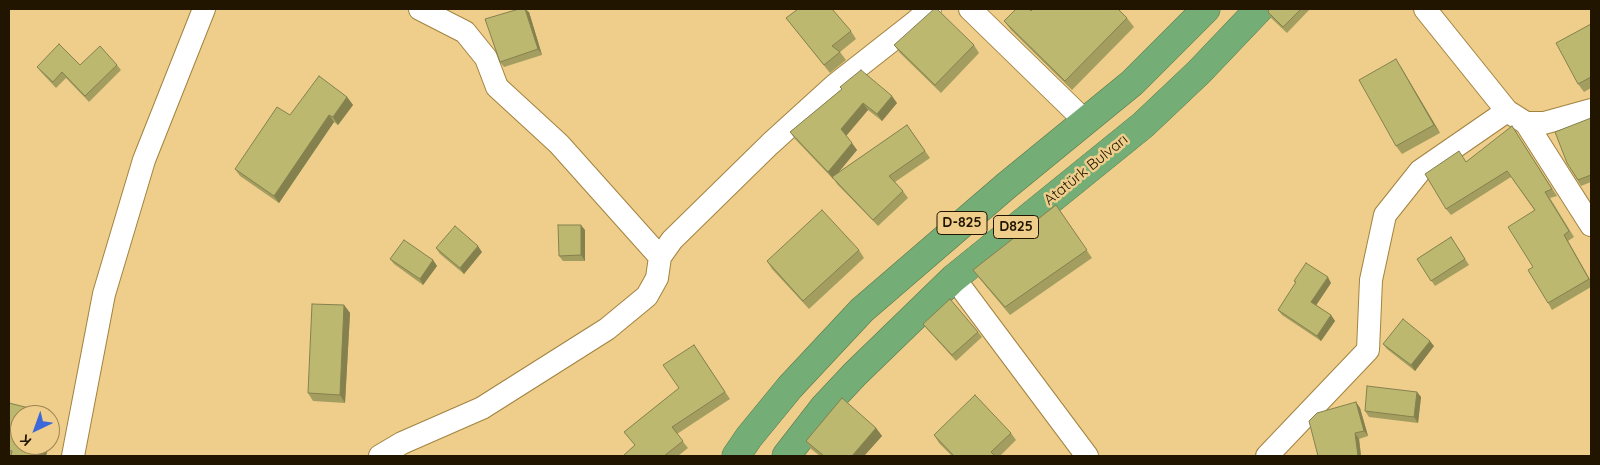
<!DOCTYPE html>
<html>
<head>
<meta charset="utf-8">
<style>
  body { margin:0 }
  #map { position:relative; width:1600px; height:465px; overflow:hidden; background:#efce8b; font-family:Quicksand,sans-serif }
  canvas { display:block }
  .frame { position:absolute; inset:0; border:10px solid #211500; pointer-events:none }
  .north { position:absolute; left:10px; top:405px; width:50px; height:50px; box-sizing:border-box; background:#efce8b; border:1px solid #9d8453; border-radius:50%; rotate:222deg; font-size:14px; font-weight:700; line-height:20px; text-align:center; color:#211500 }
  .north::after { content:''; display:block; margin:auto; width:18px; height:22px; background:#3c68d9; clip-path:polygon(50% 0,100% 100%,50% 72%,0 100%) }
</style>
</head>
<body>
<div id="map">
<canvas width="1600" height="465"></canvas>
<div class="frame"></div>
<div class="north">K</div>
</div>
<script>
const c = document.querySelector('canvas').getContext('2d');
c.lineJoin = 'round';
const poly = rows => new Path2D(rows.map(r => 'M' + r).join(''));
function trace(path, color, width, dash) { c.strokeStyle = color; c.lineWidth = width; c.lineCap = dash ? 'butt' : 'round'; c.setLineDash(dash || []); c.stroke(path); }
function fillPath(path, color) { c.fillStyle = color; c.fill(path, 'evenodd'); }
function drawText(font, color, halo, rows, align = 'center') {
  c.font = font + ' Quicksand,sans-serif'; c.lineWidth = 5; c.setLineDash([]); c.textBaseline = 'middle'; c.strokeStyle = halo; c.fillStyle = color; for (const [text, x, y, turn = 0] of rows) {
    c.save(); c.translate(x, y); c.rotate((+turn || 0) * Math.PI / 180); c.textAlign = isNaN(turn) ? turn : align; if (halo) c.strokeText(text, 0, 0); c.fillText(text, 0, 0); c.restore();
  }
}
const minor = poly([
  [420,9,465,32,486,58,497,87,559,144,660,257],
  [970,9,1085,121],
  [1425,9,1507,111,1526,123,1544,123,1591,110],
  [1526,123,1591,225],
  [954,278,1087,456],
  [73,456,104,294,144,160,204,9],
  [380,456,402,443,482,408,607,329,647,296,657,278,660,257,672,240,770,144,835,85,914,23,930,9],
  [1267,456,1368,350,1371,280,1385,215,1420,171,1507,111]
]);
const highway = poly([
  [736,456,749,437,790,387,862,310,1006,186,1132,83,1206,9],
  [786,456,824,407,855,374,954,278,1143,125,1199,72,1259,9]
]);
const wall = poly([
  [1269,9,1310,9,1287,33,1271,18,1268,12],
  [529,12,542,55,504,67,500,62],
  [786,18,851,31,856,39,840,52,846,60,830,73],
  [1127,18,1134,27,1072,90,1011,30,1004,21],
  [1591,24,1591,88,1584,92,1578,84],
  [894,45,974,45,979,53,941,93,900,53],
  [80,65,117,65,121,70,89,102,66,78,56,88,41,72,37,67],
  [1401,67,1440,133,1402,154,1396,146],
  [840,87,897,103,882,121,868,110,846,136,857,150,838,173,907,125,930,158,895,182,903,191,908,198,878,226,837,184,833,178,833,179,795,139,790,132,842,89],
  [347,97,353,105,338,125,334,122,279,203,240,176,235,169,290,115],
  [1591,118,1591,182,1581,186,1567,163],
  [1516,132,1557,196,1550,198,1574,237,1568,241,1591,281,1591,287,1552,310,1548,303,1533,267,1535,211,1511,177,1451,215,1446,209,1466,162],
  [1056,205,1092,258,1010,315,979,278,973,270],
  [585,230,585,261,563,261,559,256],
  [1451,237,1469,265,1435,286,1417,259],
  [436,248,482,252,464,274,440,254],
  [859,250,864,258,809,309,772,269,767,261],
  [390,259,433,260,437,266,423,285,394,264],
  [1294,281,1331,283,1316,305,1331,315,1335,321,1321,341,1282,315,1278,310,1296,283],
  [344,305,350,313,345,403,313,401,308,393],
  [923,324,978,332,982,337,956,361,927,329],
  [1383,344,1434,346,1415,371,1387,349],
  [694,345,730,399,677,434,688,448,678,456,623,456,635,445,624,432,679,388],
  [1417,392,1421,397,1418,423,1369,417,1365,411],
  [1356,402,1360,408,1368,436,1359,439,1361,456,1318,456],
  [9,403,49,413,55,421,20,445,49,445,46,456,9,456],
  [876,428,882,436,864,456,820,456,811,449,806,441],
  [1011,433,1016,440,1000,456,952,456,939,443,934,435]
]);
const shadedWall = poly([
  [525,9,529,12,542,55,538,49],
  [1396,59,1401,67,1440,133,1434,125],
  [892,96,897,103,882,121,877,114],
  [347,97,353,105,338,125,333,117],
  [863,103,868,110,846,136,841,129],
  [329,115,334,122,279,203,274,196],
  [852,143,857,150,833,179,828,172],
  [581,225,585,230,585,261,581,255],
  [1564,235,1568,241,1591,282],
  [478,246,482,252,464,274,460,268],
  [433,260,437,266,423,285,420,279],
  [1328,277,1331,283,1315,307,1311,302],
  [344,305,350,313,345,403,340,395],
  [1331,315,1335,321,1321,341,1317,336],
  [1430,341,1434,346,1415,371,1411,365],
  [1417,392,1421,397,1418,423,1414,417],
  [1356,402,1360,408,1368,436,1364,431],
  [49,413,55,421,50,440,50,415,49,415],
  [876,428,882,436,864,456,852,456],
  [1355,433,1359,439,1361,456,1358,456],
  [41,445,49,445,46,456,39,456]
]);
const building = poly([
  [519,9,525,9,538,49,500,62,485,19,519,9],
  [798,9,832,9,851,31,832,46,840,52,824,65,786,18,798,9],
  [934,9,937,9,974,45,935,85,894,45,934,9],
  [1016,9,1029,9,1031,11,1033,9,1118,9,1127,18,1065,81,1004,21,1016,9],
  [1269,9,1301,9,1283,27,1268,12,1269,9],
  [1591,24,1591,77,1578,84,1556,43,1591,24],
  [59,44,80,65,100,46,117,65,85,96,62,72,53,82,37,67,59,44],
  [1396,59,1434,125,1396,146,1359,80,1396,59],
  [861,70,892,96,877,114,863,103,841,129,852,143,828,172,790,132,842,89,840,87,861,70],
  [319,76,347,97,333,117,329,115,274,196,235,169,277,107,290,115,319,76],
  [1591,118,1591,175,1578,180,1567,163,1555,132,1591,118],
  [907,125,925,151,889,176,903,191,873,220,832,177,907,125],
  [1512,126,1552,189,1545,192,1569,231,1564,235,1589,279,1548,303,1528,270,1533,267,1508,227,1535,210,1507,171,1446,209,1425,174,1459,151,1466,162,1512,126],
  [1056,205,1087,250,1005,307,973,270,1056,205],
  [822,210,859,250,803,301,767,261,822,210],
  [558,225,581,225,581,255,559,256,558,225],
  [455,226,478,246,460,268,436,248,455,226],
  [1451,237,1465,259,1431,281,1417,259,1451,237],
  [404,240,433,260,420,279,390,259,404,240],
  [1306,263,1328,277,1311,302,1331,315,1317,336,1278,310,1296,282,1294,281,1306,263],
  [950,299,978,332,952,355,923,324,950,299],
  [312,304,344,305,340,395,308,393,312,304],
  [1403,319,1430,341,1411,365,1383,344,1403,319],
  [694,345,725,392,672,427,683,441,664,456,623,456,635,445,624,432,679,388,663,365,694,345],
  [1367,386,1417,392,1414,417,1365,411,1367,386],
  [975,395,1011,433,991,452,995,456,954,456,934,435,975,395],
  [842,398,876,428,852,456,824,456,806,441,842,398],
  [1356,402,1364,431,1355,433,1358,456,1318,456,1309,421,1317,413,1356,402],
  [9,403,49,413,49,415,20,415,20,445,41,445,39,456,11,456,12,451,9,450,9,403]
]);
const shields = [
  [962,223,50],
  [1016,227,45]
];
const shieldNames = [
  ["D-825",962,223],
  ["D825",1016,227]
];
const streetNames = [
  ["Atatürk Bulvarı",1086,170,-39]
];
trace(minor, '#a18340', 24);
trace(highway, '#57784c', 29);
trace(minor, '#fff', 22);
trace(highway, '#74ad75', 28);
fillPath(wall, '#a39e60');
fillPath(shadedWall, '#84814e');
fillPath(building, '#bdb870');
trace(building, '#84814e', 1);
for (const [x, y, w] of shields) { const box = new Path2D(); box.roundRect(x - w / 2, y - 11.5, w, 23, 4); c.fillStyle = '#efce8b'; c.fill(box); trace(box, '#211500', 1); }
drawText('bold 14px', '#211500', null, shieldNames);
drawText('15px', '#211500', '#efce8b', streetNames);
</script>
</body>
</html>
